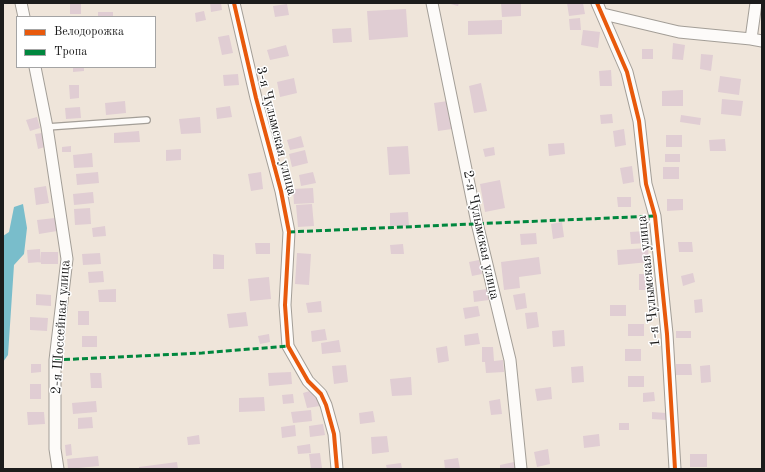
<!DOCTYPE html>
<html>
<head>
<meta charset="utf-8">
<style>
  body { margin:0 }
  #map { position:relative; width:765px; height:472px; overflow:hidden; background:#efe5da; font-family:"Old Standard TT",serif }
  canvas { display:block }
  .frame { position:absolute; inset:0; border:4px solid #1c1c1c; pointer-events:none }
  .legend { position:absolute; left:16px; top:16px; width:140px; height:52px; box-sizing:border-box; background:#fff; border:1px solid #a4a4a4; margin:0; padding:5px 7px; list-style:none; font-size:12px; color:#1c1c1c }
  .legend li { display:flex; align-items:center; gap:8px; height:20px }
  .legend b { width:20px; border:1px solid #a4a4a4 }
</style>
</head>
<body>
<div id="map">
<canvas width="765" height="472"></canvas>
<div class="frame"></div>
<ul class="legend">
<li><b style="height:5px;background:#e8590c"></b>Велодорожка</li>
<li><b style="height:5px;background:#00873e"></b>Тропа</li>
</ul>
</div>
<script>
const c = document.querySelector('canvas').getContext('2d');
c.lineJoin = 'round';
function fillPath(path, color) { c.fillStyle = color; c.fill(path, 'evenodd'); }
const poly = rows => new Path2D(rows.map(r => 'M' + r).join(''));
function trace(path, color, width, dash) { c.strokeStyle = color; c.lineWidth = width; c.lineCap = dash ? 'butt' : 'round'; c.setLineDash(dash || []); c.stroke(path); }
function drawText(font, color, halo, rows, align = 'center') {
  c.font = font + ' "Old Standard TT",serif'; c.lineWidth = 3; c.setLineDash([]); c.textBaseline = 'middle'; c.strokeStyle = halo; c.fillStyle = color; for (const [text, x, y, turn = 0] of rows) {
    c.save(); c.translate(x, y); c.rotate((+turn || 0) * Math.PI / 180); c.textAlign = isNaN(turn) ? turn : align; if (halo) c.strokeText(text, 0, 0); c.fillText(text, 0, 0); c.restore();
  }
}
const water = poly([
  [23,204,27,228,24,254,14,265,8,355,3,362,3,236,9,232,14,207]
]);
const building = poly([
  [70,3,81,3,81,14,70,14],
  [210,3,221,3,222,10,211,12],
  [447,3,459,3,458,6],
  [501,3,521,3,521,16,502,17],
  [567,3,583,3,585,14,569,16],
  [287,4,289,15,275,17,273,6],
  [406,9,408,37,369,40,367,11],
  [204,11,206,20,196,22,195,13],
  [98,12,113,12,113,17,98,17],
  [580,18,581,30,570,30,569,19],
  [502,20,502,34,468,35,468,21],
  [351,28,352,42,333,43,332,29],
  [583,30,600,32,598,48,581,45],
  [229,35,233,53,222,55,218,37],
  [673,43,685,45,683,60,672,59],
  [286,45,289,56,270,60,267,50],
  [642,49,653,49,653,59,642,59],
  [701,54,713,55,711,71,700,69],
  [73,67,84,67,84,71,73,72],
  [611,70,612,86,600,86,599,71],
  [238,74,239,85,224,86,223,75],
  [720,76,741,79,739,95,718,92],
  [294,78,297,93,280,97,277,82],
  [481,83,487,111,474,113,469,86],
  [69,85,79,85,79,98,70,99],
  [683,90,683,106,662,106,662,91],
  [722,99,743,101,741,116,721,114],
  [125,101,126,113,106,115,105,103],
  [448,101,452,129,438,131,434,103],
  [230,106,232,117,217,119,216,108],
  [80,107,81,118,66,119,65,108],
  [612,114,613,123,601,124,600,115],
  [681,115,701,118,700,125,680,122],
  [37,117,40,128,30,131,26,120],
  [200,117,201,133,181,134,179,119],
  [624,129,626,145,615,147,613,131],
  [139,131,140,142,114,143,114,133],
  [42,133,45,147,38,149,35,134],
  [666,135,682,135,682,147,666,147],
  [301,136,304,147,290,150,287,140],
  [725,139,726,151,710,151,709,140],
  [564,143,565,154,549,156,548,144],
  [71,146,71,152,62,152,62,147],
  [408,146,410,174,389,175,387,147],
  [494,147,495,155,485,157,483,149],
  [181,149,181,160,166,161,166,150],
  [305,150,308,163,292,167,289,154],
  [92,153,93,167,74,168,73,155],
  [665,154,680,154,680,162,665,162],
  [632,166,634,182,623,184,620,168],
  [663,167,679,167,679,179,663,179],
  [98,172,99,183,77,185,76,174],
  [261,172,263,189,251,191,248,174],
  [313,172,316,183,301,186,299,175],
  [500,180,505,208,485,212,480,184],
  [46,186,49,203,36,205,34,188],
  [313,188,314,203,294,204,293,189],
  [93,192,94,203,74,205,73,194],
  [617,197,631,197,631,207,618,207],
  [667,199,683,199,683,210,667,211],
  [312,204,314,226,298,227,296,205],
  [90,208,91,224,75,225,74,209],
  [408,212,409,226,390,226,390,213],
  [55,218,57,231,39,234,37,220],
  [562,222,564,237,553,239,551,224],
  [105,226,106,236,93,237,92,228],
  [646,231,647,243,631,244,630,232],
  [536,233,537,244,521,245,520,234],
  [678,242,692,242,693,252,679,252],
  [255,243,270,243,270,254,256,254],
  [403,244,404,254,391,254,390,245],
  [648,248,649,262,618,265,617,250],
  [40,249,41,262,28,263,27,250],
  [41,252,58,252,58,264,41,264],
  [100,253,101,264,83,265,82,254],
  [297,253,311,254,309,285,295,284],
  [213,254,224,255,224,269,213,269],
  [539,257,541,274,519,277,520,288,504,290,501,262],
  [479,260,482,274,472,276,469,262],
  [103,271,104,282,89,283,88,272],
  [693,273,695,282,683,286,681,276],
  [639,274,652,274,653,290,639,290],
  [269,277,271,299,250,301,248,279],
  [116,289,116,302,99,302,98,290],
  [487,289,489,300,474,302,473,291],
  [525,293,527,308,516,310,513,295],
  [36,294,51,295,51,306,36,305],
  [702,299,703,312,695,313,694,300],
  [321,301,322,312,308,313,306,303],
  [610,305,626,305,626,316,610,316],
  [478,306,480,316,465,319,463,308],
  [78,311,89,311,89,325,78,325],
  [246,312,248,326,229,328,227,314],
  [537,312,539,327,527,329,525,313],
  [30,317,48,318,47,331,30,330],
  [628,324,644,324,644,336,628,336],
  [325,329,327,340,312,342,311,331],
  [564,330,565,346,553,347,552,331],
  [676,331,691,331,691,338,676,338],
  [478,333,480,344,465,346,464,335],
  [269,334,270,342,260,344,258,336],
  [82,336,97,336,97,347,82,347],
  [339,340,341,352,322,354,321,343],
  [447,346,449,361,438,363,436,348],
  [482,347,493,347,494,361,503,360,504,372,486,373,485,362,482,362],
  [625,349,641,349,641,361,625,361],
  [31,364,41,364,41,372,31,373],
  [676,364,691,364,692,375,676,375],
  [346,365,348,382,334,384,332,366],
  [710,365,711,382,701,383,700,366],
  [583,366,584,382,572,383,571,367],
  [291,372,292,384,269,386,268,373],
  [90,373,101,373,102,388,91,388],
  [628,376,644,376,644,387,628,387],
  [411,377,412,395,392,396,390,379],
  [30,384,41,384,41,399,30,399],
  [551,387,552,399,537,401,535,389],
  [313,390,320,406,307,408,303,393],
  [654,392,655,401,643,402,643,393],
  [293,394,294,403,283,404,282,395],
  [264,397,265,411,239,412,239,398],
  [500,399,502,414,491,415,489,401],
  [96,401,97,412,73,414,72,403],
  [311,410,312,421,293,423,291,412],
  [373,411,375,422,360,424,359,413],
  [27,412,44,412,45,424,28,425],
  [652,412,666,413,666,420,652,419],
  [92,417,93,428,78,429,78,418],
  [619,423,629,423,629,430,619,430],
  [323,424,325,435,310,437,309,426],
  [295,425,296,436,282,438,281,427],
  [599,434,600,446,584,448,583,436],
  [199,435,200,444,188,445,187,437],
  [387,436,389,452,372,454,371,437],
  [71,444,72,455,66,456,65,445],
  [310,444,311,453,298,454,297,446],
  [548,449,550,464,537,467,534,452],
  [320,453,322,468,311,469,309,454],
  [690,454,707,454,707,467,690,467],
  [98,456,99,466,68,469,67,459],
  [458,458,460,469,445,469,444,460],
  [177,462,178,469,139,469,139,467],
  [514,462,515,469,500,469,500,465],
  [401,463,402,469,387,469,386,465]
]);
const service = poly([
  [47,127,147,120]
]);
const minor = poly([
  [21,3,24,17],
  [234,3,256,98,281,191,289,232,285,305,288,346,308,381,321,394,326,405,334,434,337,469],
  [432,3,477,223,510,360,521,469],
  [597,3,627,72,639,121,646,184,655,216,667,334,675,469],
  [756,3,751,39,762,41],
  [603,14,679,32,751,39],
  [35,67,47,127,67,259,55,360,55,449,58,469]
]);
const quiet = poly([
  [289,232,655,216],
  [55,360,202,353,288,346]
]);
const cycleway = poly([
  [234,3,256,98,281,191,289,232,285,305,288,346,308,381,321,394,326,405,334,434,337,469],
  [597,3,627,72,639,121,646,184,655,216,667,334,675,469]
]);
const streetNames = [
  ["3-я Чулымская улица",276,131,76],
  ["2-я Чулымская улица",481,235,78],
  ["1-я Чулымская улица",649,281,-96],
  ["2-я Шоссейная улица",61,327,-86]
];
fillPath(water, '#79bdcb');
fillPath(building, '#e0cdd3');
trace(service, '#a39e97', 8);
trace(minor, '#a39e97', 13);
trace(service, '#fdfbf9', 5.5);
trace(minor, '#fdfbf9', 11);
trace(quiet, '#00873e', 3, [6, 3]);
trace(cycleway, '#e8590c', 4);
drawText('14px', '#1c1c1c', '#fff', streetNames);
</script>
</body>
</html>
